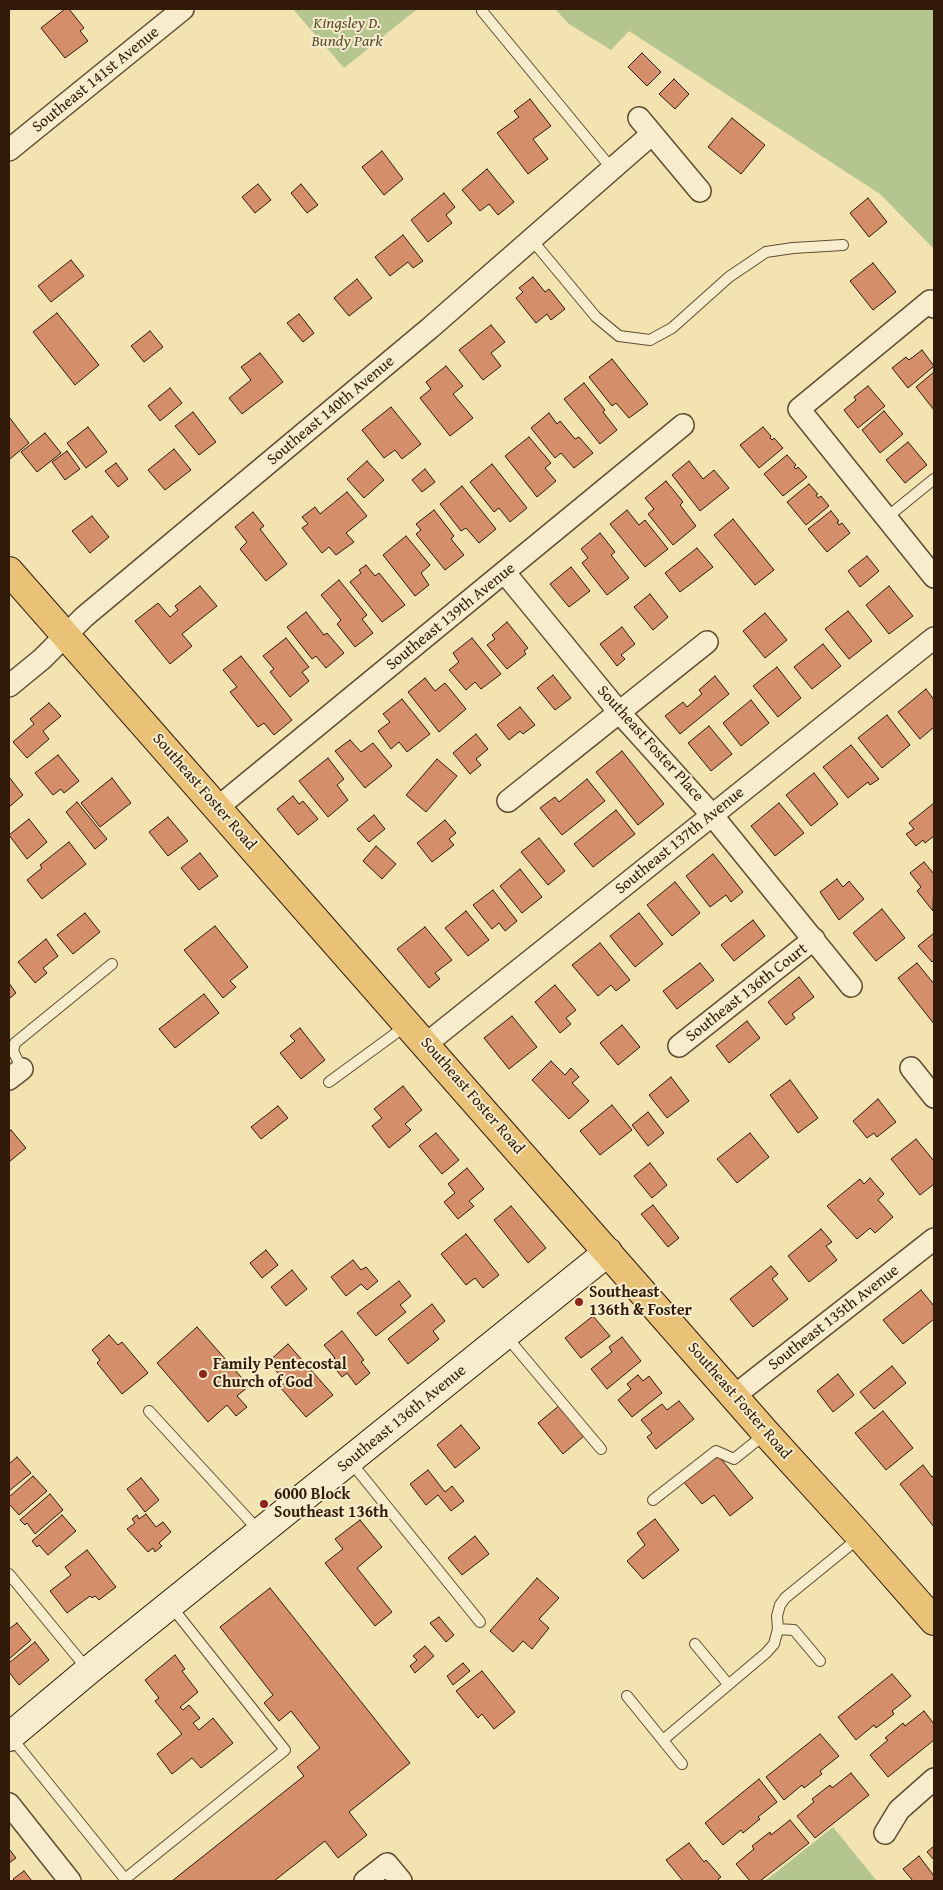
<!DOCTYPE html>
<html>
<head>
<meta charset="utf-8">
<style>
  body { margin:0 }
  #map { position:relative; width:943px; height:1890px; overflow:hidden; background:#f2e3b0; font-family:"Gentium Book Plus",serif }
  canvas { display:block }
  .frame { position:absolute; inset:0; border:10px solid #321a08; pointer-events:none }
</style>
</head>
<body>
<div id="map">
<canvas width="943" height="1890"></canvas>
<div class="frame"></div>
</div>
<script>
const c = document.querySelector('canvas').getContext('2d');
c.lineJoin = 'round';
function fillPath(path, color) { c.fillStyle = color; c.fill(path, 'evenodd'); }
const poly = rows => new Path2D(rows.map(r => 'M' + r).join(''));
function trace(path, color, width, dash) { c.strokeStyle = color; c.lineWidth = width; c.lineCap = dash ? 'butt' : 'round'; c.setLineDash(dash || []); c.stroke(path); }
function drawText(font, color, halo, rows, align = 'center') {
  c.font = font + ' "Gentium Book Plus",serif'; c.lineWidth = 4; c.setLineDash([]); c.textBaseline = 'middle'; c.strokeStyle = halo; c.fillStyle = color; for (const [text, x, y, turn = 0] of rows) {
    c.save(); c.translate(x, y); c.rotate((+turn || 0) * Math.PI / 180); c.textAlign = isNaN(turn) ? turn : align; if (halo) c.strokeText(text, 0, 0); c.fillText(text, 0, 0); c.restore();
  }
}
const green = poly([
  [293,9,417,9,344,68],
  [555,9,934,9,934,249,880,194,629,31,611,50,569,24],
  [833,1827,876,1880,874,1881,765,1881]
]);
const building = poly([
  [65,9,69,9,84,28,80,31,88,41,65,58,41,28,65,9],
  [642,53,661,72,647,86,628,67,642,53],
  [674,79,689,94,675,109,659,94,674,79],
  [530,99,551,126,533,139,548,159,528,174,497,133,519,117,514,111,530,99],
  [732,118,765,145,741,174,708,147,732,118],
  [382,151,403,179,384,195,362,167,382,151],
  [487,169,514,202,498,215,489,204,480,211,462,190,487,169],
  [258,184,271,200,255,213,242,197,258,184],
  [301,184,318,205,307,213,291,193,301,184],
  [444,193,455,207,446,215,452,223,428,242,411,220,444,193],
  [868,198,887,222,869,237,850,213,868,198],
  [403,235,423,261,413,268,408,262,390,276,375,257,403,235],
  [71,260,84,276,51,302,38,286,71,260],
  [873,263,896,292,873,310,850,281,873,263],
  [533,277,545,292,549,289,565,309,551,320,547,314,536,323,516,298,523,292,519,288,533,277],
  [357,279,372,298,349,316,334,298,357,279],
  [57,313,99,365,75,385,33,332,57,313],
  [299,314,314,333,303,342,287,323,299,314],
  [491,325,505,342,491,353,501,366,483,380,459,350,491,325],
  [150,331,163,347,144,362,131,346,150,331],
  [922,350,934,366,908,388,892,368,906,357,909,360,922,350],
  [260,353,283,382,242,414,229,398,251,380,241,367,260,353],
  [612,359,648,404,629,418,616,403,612,406,589,377,612,359],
  [446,366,463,386,453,394,473,418,450,436,420,398,431,389,426,382,446,366],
  [934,372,934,410,916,387,934,372],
  [584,383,605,410,603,412,617,430,600,444,564,399,584,383],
  [868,386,885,406,858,428,844,410,856,400,854,397,868,386],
  [170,388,182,403,160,421,148,406,170,388],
  [391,407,421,444,402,459,395,450,384,458,362,430,391,407],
  [884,411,903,434,880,453,862,430,884,411],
  [193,412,216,442,199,455,175,426,193,412],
  [549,413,557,424,560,421,575,439,579,437,593,453,574,468,561,453,555,458,531,428,549,413],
  [9,417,29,443,10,459,9,458,9,417],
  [88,427,107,452,86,468,67,443,88,427],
  [763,427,771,436,770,438,772,440,774,438,783,448,759,468,740,445,763,427],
  [45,433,61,453,37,472,21,452,45,433],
  [529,437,551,463,545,468,556,481,537,497,505,456,529,437],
  [908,442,927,465,905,483,886,460,908,442],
  [174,449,191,470,165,490,148,470,174,449],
  [67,451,80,469,65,480,52,462,67,451],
  [787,455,796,465,794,467,796,469,798,467,807,477,783,496,764,474,787,455],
  [367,461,384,480,364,498,347,479,367,461],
  [689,461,703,479,714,470,729,488,700,511,672,475,689,461],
  [116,463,128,479,118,487,105,471,116,463],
  [492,464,527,508,510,522,499,508,494,512,470,482,492,464],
  [425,469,435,482,422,492,412,480,425,469],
  [666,481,683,502,680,505,696,526,673,545,648,514,654,509,645,498,666,481],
  [809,484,818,494,816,495,818,498,821,496,829,506,806,525,787,502,809,484],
  [462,486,496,529,479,543,466,528,461,531,440,504,462,486],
  [347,492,367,516,346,533,354,542,336,555,329,547,322,553,302,528,308,524,302,517,315,507,320,514,347,492],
  [434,510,454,536,451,539,464,555,445,570,416,534,421,530,416,524,434,510],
  [627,510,639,525,645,520,668,549,645,567,610,524,627,510],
  [831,511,839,521,837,522,839,525,842,523,850,533,827,552,808,529,831,511],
  [253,512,264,526,260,529,287,564,266,581,240,549,247,542,235,527,253,512],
  [92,516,109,537,90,553,72,531,92,516],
  [733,519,774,570,755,585,714,535,733,519],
  [600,533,615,552,611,555,629,578,607,595,582,563,588,558,581,549,600,533],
  [406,536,430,565,421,573,429,585,415,596,383,555,406,536],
  [697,548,713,567,680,592,665,573,697,548],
  [867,556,879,571,860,587,848,571,867,556],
  [366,565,375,576,379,573,405,605,382,622,350,582,361,573,359,570,366,565],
  [571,567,590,591,569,607,550,584,571,567],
  [339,580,367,615,362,619,373,633,355,647,337,624,341,620,321,595,339,580],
  [200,586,217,606,182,634,192,646,170,664,135,621,158,603,170,617,178,610,175,606,200,586],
  [889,586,913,616,889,634,866,605,889,586],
  [650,594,668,617,653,630,634,607,650,594],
  [848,611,872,641,849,659,825,629,848,611],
  [306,612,324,635,327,633,344,653,326,668,316,656,312,659,287,627,306,612],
  [765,613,787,640,765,658,743,631,765,613],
  [507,622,528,648,524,651,526,654,507,669,487,645,495,639,492,635,507,622],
  [622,627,635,644,621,655,625,659,617,666,600,644,622,627],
  [286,638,309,667,302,672,309,681,290,697,270,672,274,669,263,656,286,638],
  [472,638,501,674,481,689,475,682,466,690,449,670,459,662,453,653,472,638],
  [823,644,841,666,812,689,794,667,823,644],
  [241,656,292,720,274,735,264,723,258,727,230,692,237,687,223,670,241,656],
  [777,667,801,698,778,717,753,686,777,667],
  [553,675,571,698,555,710,537,688,553,675],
  [715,676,729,694,680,734,665,716,683,702,687,707,702,694,699,690,715,676],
  [425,678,435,691,445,683,466,709,439,732,408,692,425,678],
  [926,689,934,700,934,727,920,739,898,712,926,689],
  [402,699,430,734,407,752,399,742,391,749,378,731,390,722,383,714,402,699],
  [751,700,769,723,741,746,723,723,751,700],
  [49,703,61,716,43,731,49,739,27,758,13,742,34,724,30,719,49,703],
  [520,707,535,725,523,734,520,731,509,740,497,725,520,707],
  [887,715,910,745,882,768,858,738,887,715],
  [709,726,732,754,711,771,688,743,709,726],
  [476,734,488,749,476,759,481,765,470,774,453,753,476,734],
  [350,740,361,752,373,743,392,766,365,788,335,751,350,740],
  [851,745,879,779,870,785,868,782,848,798,823,767,851,745],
  [622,751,664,804,638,825,596,772,622,751],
  [58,755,79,781,64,793,61,789,53,795,35,773,58,755],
  [328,758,344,779,337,785,348,800,328,817,299,781,328,758],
  [437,759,457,776,426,812,406,795,437,759],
  [814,773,838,804,811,826,786,795,814,773],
  [9,777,23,795,9,807,9,777],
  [112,778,131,803,100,827,81,803,112,778],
  [587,779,605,801,562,835,540,808,555,797,559,802,587,779],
  [293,796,299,804,303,801,318,819,298,835,277,809,293,796],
  [77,802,107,839,95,849,66,812,77,802],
  [779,803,804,833,775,856,751,826,779,803],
  [934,803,934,836,925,843,923,840,916,846,906,834,914,829,909,823,934,803],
  [616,810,635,834,593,867,574,844,616,810],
  [374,815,385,829,369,842,357,829,374,815],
  [168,817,188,841,168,856,149,832,168,817],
  [29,819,47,842,27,859,9,835,29,819],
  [445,820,456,833,449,839,454,845,432,862,417,843,445,820],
  [539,838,565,871,548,885,521,852,539,838],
  [69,842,86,864,42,899,27,880,42,868,40,865,69,842],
  [376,846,396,864,382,879,363,861,376,846],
  [200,853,218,876,199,890,181,868,200,853],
  [713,854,743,892,731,902,726,895,710,907,686,876,713,854],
  [924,862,934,874,933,911,917,891,921,887,910,873,924,862],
  [520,869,542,897,522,913,500,886,520,869],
  [837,879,843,887,849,881,864,899,839,920,820,892,837,879],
  [675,882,700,913,672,936,647,905,675,882],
  [493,890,517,921,505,931,499,923,492,929,473,905,493,890],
  [882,909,905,938,876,961,853,933,882,909],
  [466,911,489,940,468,956,445,928,466,911],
  [85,913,100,932,73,954,57,935,85,913],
  [639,913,663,944,635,967,610,936,639,913],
  [753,920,765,936,734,961,721,945,753,920],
  [215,926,248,967,230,981,236,987,223,998,184,950,215,926],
  [425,927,452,960,435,973,440,979,429,988,397,949,425,927],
  [934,933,934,960,932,962,918,946,934,933],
  [46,939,58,956,43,968,47,973,35,983,18,962,46,939],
  [600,943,630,980,616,991,611,985,598,996,572,965,600,943],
  [700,963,714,980,677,1009,663,991,700,963],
  [917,963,934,984,934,1024,898,978,917,963],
  [799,977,814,997,792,1014,795,1018,786,1025,768,1002,799,977],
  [9,983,16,993,9,999,9,983],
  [555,985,576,1010,566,1018,571,1024,560,1033,535,1002,555,985],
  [204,994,219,1013,175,1048,159,1029,204,994],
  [512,1016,537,1047,509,1069,484,1038,512,1016],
  [747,1021,760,1038,729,1063,716,1046,747,1021],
  [622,1025,640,1047,618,1065,600,1043,622,1025],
  [300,1028,325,1060,301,1079,280,1053,295,1041,290,1036,300,1028],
  [551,1061,565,1075,571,1068,579,1077,572,1083,589,1101,569,1119,532,1080,551,1061],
  [671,1077,689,1101,667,1118,649,1095,671,1077],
  [790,1080,818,1118,798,1133,770,1095,790,1080],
  [403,1086,422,1110,405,1124,411,1130,389,1148,372,1126,382,1118,374,1109,403,1086],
  [878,1099,896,1122,877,1137,874,1133,867,1138,853,1121,878,1099],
  [612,1105,632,1130,600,1155,580,1131,612,1105],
  [278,1106,288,1118,261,1139,251,1127,278,1106],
  [648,1112,664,1133,648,1146,632,1125,648,1112],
  [11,1130,26,1148,9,1162,9,1132,11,1130],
  [436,1133,459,1160,442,1174,419,1146,436,1133],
  [750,1133,769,1157,737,1183,717,1159,750,1133],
  [916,1139,934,1161,934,1184,920,1195,891,1159,916,1139],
  [650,1163,667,1185,652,1198,634,1176,650,1163],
  [467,1168,484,1189,469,1201,474,1206,458,1219,444,1202,455,1193,448,1184,467,1168],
  [870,1178,884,1194,878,1200,893,1217,875,1233,870,1228,857,1239,827,1206,860,1179,864,1184,870,1178],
  [653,1205,679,1238,668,1247,641,1214,653,1205],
  [511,1206,546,1248,528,1263,494,1220,511,1206],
  [821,1229,832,1242,826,1246,837,1260,809,1282,788,1256,821,1229],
  [466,1234,499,1275,483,1288,475,1278,466,1285,441,1254,466,1234],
  [266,1250,278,1265,262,1278,250,1263,266,1250],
  [353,1260,361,1270,366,1267,378,1281,367,1290,361,1284,346,1296,331,1277,353,1260],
  [771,1266,778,1274,772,1279,788,1299,753,1327,730,1299,771,1266],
  [292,1270,307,1289,286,1306,271,1287,292,1270],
  [399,1281,411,1296,400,1305,406,1312,376,1336,357,1313,399,1281],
  [921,1290,934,1306,934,1319,903,1344,883,1320,921,1290],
  [432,1304,445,1321,433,1331,439,1339,408,1364,388,1339,432,1304],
  [593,1316,610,1336,581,1358,565,1338,593,1316],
  [197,1327,249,1386,237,1396,247,1407,236,1416,227,1405,208,1422,157,1363,197,1327],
  [342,1331,364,1360,361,1362,370,1373,356,1385,347,1373,342,1377,330,1362,335,1358,324,1345,342,1331],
  [109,1335,118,1345,122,1342,148,1373,122,1394,97,1363,100,1360,92,1350,109,1335],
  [622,1337,641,1361,607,1389,591,1369,612,1352,609,1347,622,1337],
  [288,1344,333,1395,306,1417,280,1387,286,1382,268,1362,288,1344],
  [892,1366,906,1383,874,1409,860,1392,892,1366],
  [838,1374,854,1395,833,1412,817,1391,838,1374],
  [638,1375,643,1381,649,1376,662,1393,632,1417,618,1400,631,1389,627,1384,638,1375],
  [679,1401,694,1419,656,1449,647,1437,652,1433,641,1420,662,1404,667,1410,679,1401],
  [560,1405,584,1436,563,1454,538,1423,560,1405],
  [883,1411,913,1448,886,1470,855,1433,883,1411],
  [461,1425,480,1448,455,1468,437,1445,461,1425],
  [717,1454,753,1498,730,1516,714,1495,702,1504,683,1481,717,1454],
  [17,1457,31,1473,9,1491,9,1464,17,1457],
  [923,1465,932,1477,934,1475,934,1527,900,1484,923,1465],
  [428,1470,445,1492,452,1486,464,1501,451,1511,438,1495,426,1505,410,1484,428,1470],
  [33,1476,47,1491,19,1515,10,1505,9,1506,9,1497,33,1476],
  [141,1478,159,1500,145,1512,127,1489,141,1478],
  [50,1494,63,1510,35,1534,27,1523,25,1525,20,1520,50,1494],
  [146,1514,156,1527,163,1522,171,1532,159,1543,162,1546,155,1552,153,1548,148,1552,127,1529,135,1523,132,1519,137,1515,139,1519,146,1514],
  [62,1515,76,1531,48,1555,39,1545,37,1547,32,1541,62,1515],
  [655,1519,679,1550,643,1579,627,1561,645,1545,637,1533,655,1519],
  [360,1520,382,1547,357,1568,392,1612,375,1626,325,1563,343,1549,335,1539,360,1520],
  [475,1536,489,1554,462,1575,448,1558,475,1536],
  [87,1550,116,1587,99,1600,95,1596,92,1598,90,1596,67,1613,50,1591,71,1575,65,1567,87,1550],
  [537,1578,559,1598,539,1619,549,1628,532,1649,523,1641,513,1652,490,1631,537,1578],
  [270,1588,410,1763,349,1812,367,1835,338,1858,325,1841,274,1881,172,1881,304,1776,297,1767,320,1748,291,1711,279,1721,264,1703,273,1695,220,1627,270,1588],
  [439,1617,454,1635,446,1642,430,1623,439,1617],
  [17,1623,31,1640,9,1659,9,1629,17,1623],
  [35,1642,49,1660,19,1685,9,1672,9,1663,35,1642],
  [425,1646,434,1656,415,1673,410,1666,417,1660,413,1656,425,1646],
  [175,1655,185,1669,182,1671,198,1692,180,1707,183,1710,189,1705,200,1718,193,1723,199,1730,213,1718,233,1743,201,1768,192,1758,172,1774,157,1754,182,1734,155,1701,159,1698,145,1680,175,1655],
  [463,1663,470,1671,453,1685,447,1676,463,1663],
  [482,1671,515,1712,494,1729,482,1714,478,1718,456,1691,482,1671],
  [892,1674,911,1696,892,1711,894,1714,876,1728,874,1725,856,1740,838,1717,892,1674],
  [924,1711,934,1724,934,1740,888,1777,870,1755,888,1740,885,1738,903,1723,905,1726,924,1711],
  [820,1734,839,1756,820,1771,822,1774,804,1788,802,1785,784,1800,766,1777,820,1734],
  [851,1773,869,1795,815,1838,797,1816,814,1802,812,1799,830,1785,832,1788,851,1773],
  [759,1779,777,1802,758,1817,760,1819,743,1833,741,1830,723,1845,705,1823,759,1779],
  [790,1820,809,1843,760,1881,750,1881,736,1864,754,1849,752,1846,770,1832,771,1835,790,1820],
  [689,1843,704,1862,706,1860,721,1877,718,1879,719,1881,683,1881,666,1860,689,1843],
  [934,1846,934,1860,927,1852,934,1846],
  [9,1849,16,1858,9,1863,9,1849],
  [919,1856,934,1876,933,1881,913,1881,903,1869,919,1856],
  [24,1871,32,1881,15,1881,13,1879,24,1871]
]);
const lane = poly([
  [482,11,612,169],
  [532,240,596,317,619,336,650,340,672,328,729,277,766,252,793,248,843,245],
  [886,518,934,479],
  [22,1069,13,1051,15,1043,112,964],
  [329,1082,407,1025],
  [506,1336,601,1449],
  [149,1411,260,1532],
  [350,1461,480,1622],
  [653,1500,716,1451,734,1459,765,1434],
  [9,1574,88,1670],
  [778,1629,794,1630,820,1661],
  [695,1644,728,1684],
  [627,1696,682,1764],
  [10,1736,125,1879,285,1750,171,1606],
  [663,1740,766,1653,774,1644,778,1629,777,1616,780,1605,785,1598,860,1537]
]);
const street = poly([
  [639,118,700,191],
  [9,150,183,9],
  [934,307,930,301,799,409,934,577],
  [505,573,619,712,712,815,851,986],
  [9,686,42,659,84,617,430,328,652,134],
  [508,801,707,642],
  [217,808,683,425],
  [426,1044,934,638],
  [679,1046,814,939],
  [911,1068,934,1097],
  [9,1079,22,1069],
  [734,1396,934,1239],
  [9,1804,70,1881],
  [885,1833,899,1810,934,1779],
  [365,1881,387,1864,401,1881]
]);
const secondary = poly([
  [9,1737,89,1670,608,1252]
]);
const primary = poly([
  [9,571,766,1433,856,1532,934,1621]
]);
const markers = [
  [579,1302,5,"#8f2418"],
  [203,1374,5,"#8f2418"],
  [264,1504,5,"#8f2418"]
];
const parkNames = [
  ["Kingsley D.",347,24],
  ["Bundy Park",347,42]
];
const streetNames = [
  ["Southeast 141st Avenue",96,80,-39],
  ["Southeast 140th Avenue",331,411,-40],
  ["Southeast 139th Avenue",451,617,-39],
  ["Southeast Foster Place",650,744,48],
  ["Southeast Foster Road",204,792,49],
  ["Southeast 137th Avenue",680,841,-39],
  ["Southeast 136th Court",747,993,-38],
  ["Southeast Foster Road",472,1096,49],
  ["Southeast 135th Avenue",834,1318,-38],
  ["Southeast Foster Road",739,1401,49],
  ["Southeast 136th Avenue",402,1419,-39]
];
const poiNames = [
  ["Southeast",589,1293],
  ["136th & Foster",589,1311],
  ["Family Pentecostal",213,1365],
  ["Church of God",213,1383],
  ["6000 Block",274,1495],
  ["Southeast 136th",274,1513]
];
fillPath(green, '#b4c590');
fillPath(building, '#d48e69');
trace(building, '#321a08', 1);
trace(lane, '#624c32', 12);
trace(street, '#624c32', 24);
trace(secondary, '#321a08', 30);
trace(primary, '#321a08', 30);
trace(lane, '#f7edcc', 10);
trace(street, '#f7edcc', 21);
trace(secondary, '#f7edcc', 28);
trace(primary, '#e9c278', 28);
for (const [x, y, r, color] of markers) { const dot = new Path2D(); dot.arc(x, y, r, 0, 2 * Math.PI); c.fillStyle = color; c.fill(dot); trace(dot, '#f7edcc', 2); }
drawText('italic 16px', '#594d31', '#f7edcc', parkNames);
drawText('16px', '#321a08', '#f7edcc', streetNames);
drawText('bold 16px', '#321a08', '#f7edcc', poiNames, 'left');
</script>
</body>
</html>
